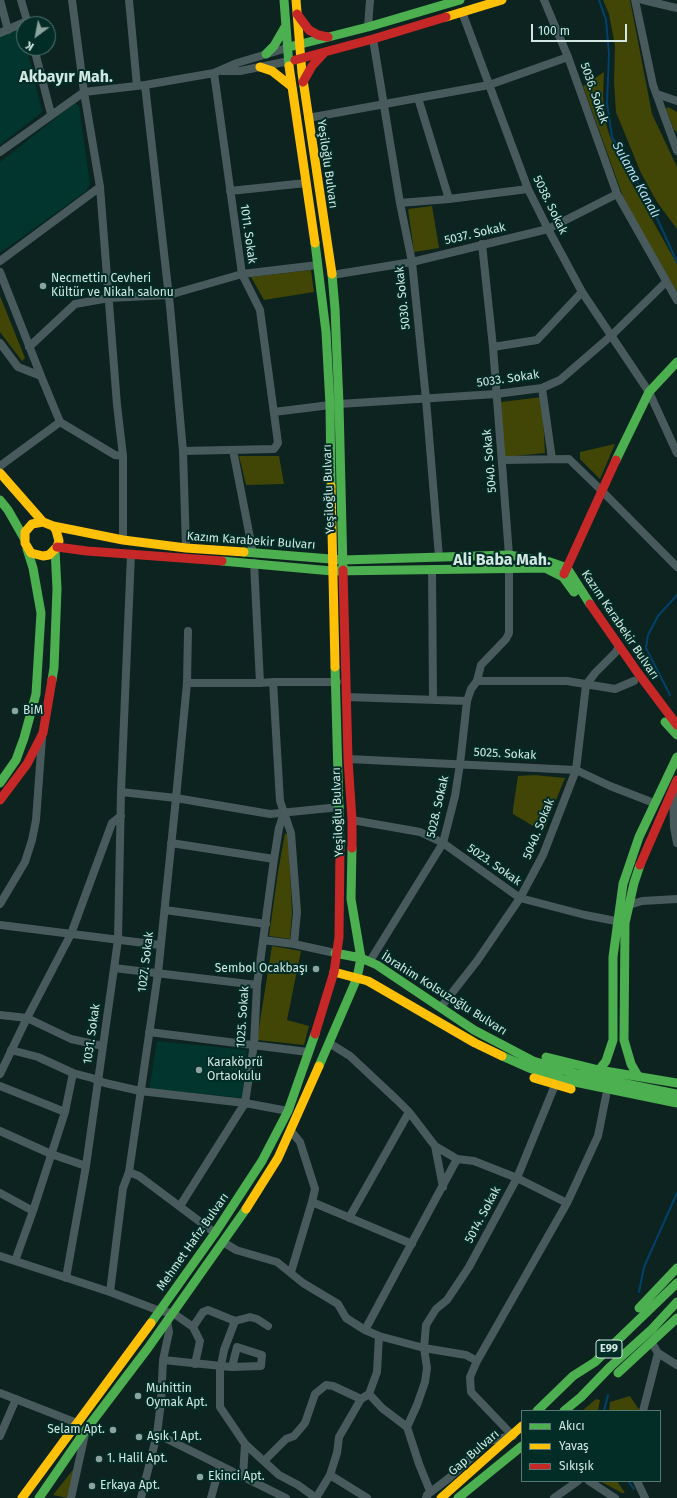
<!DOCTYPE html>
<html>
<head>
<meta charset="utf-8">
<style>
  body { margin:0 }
  #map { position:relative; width:677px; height:1498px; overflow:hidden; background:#0c2320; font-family:"Fira Sans",sans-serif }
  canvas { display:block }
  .legend { position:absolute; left:521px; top:1410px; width:140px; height:72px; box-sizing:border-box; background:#022d26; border:1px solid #567872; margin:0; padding:5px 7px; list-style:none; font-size:12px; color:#d3e8e3 }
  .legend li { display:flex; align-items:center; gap:8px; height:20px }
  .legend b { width:20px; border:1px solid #567872 }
  .north { position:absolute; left:16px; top:16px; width:40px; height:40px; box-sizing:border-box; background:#022d26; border:1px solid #567872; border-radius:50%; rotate:212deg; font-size:11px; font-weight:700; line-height:16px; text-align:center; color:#d3e8e3 }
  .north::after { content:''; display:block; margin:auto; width:14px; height:18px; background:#8da39f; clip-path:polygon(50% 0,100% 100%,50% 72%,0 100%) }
  .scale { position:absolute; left:531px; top:24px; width:96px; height:18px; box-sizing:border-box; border:2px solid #d3e8e3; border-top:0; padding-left:5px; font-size:12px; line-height:14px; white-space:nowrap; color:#d3e8e3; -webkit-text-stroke:3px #022d26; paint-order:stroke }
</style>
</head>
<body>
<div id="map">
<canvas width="677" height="1498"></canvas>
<ul class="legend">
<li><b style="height:5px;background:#4caf50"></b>Akıcı</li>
<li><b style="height:5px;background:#ffc107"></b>Yavaş</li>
<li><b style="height:5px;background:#c62828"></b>Sıkışık</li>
</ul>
<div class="north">K</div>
<div class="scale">100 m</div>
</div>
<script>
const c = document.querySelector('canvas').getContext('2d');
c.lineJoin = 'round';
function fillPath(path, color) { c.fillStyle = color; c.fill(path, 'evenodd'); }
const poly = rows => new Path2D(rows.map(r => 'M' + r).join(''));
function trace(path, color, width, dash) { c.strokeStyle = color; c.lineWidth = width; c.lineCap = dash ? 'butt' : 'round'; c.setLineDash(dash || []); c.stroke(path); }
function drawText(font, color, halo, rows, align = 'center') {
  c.font = font + ' "Fira Sans",sans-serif'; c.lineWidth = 4; c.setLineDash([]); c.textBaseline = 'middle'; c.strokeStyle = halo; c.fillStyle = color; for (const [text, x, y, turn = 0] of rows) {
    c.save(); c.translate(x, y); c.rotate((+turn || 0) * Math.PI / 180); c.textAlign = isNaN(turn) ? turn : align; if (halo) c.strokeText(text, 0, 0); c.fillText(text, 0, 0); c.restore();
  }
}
const built = poly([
  [15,29,24,33,24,48,27,48,42,112,0,145,0,36],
  [75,103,79,106,90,184,85,192,0,253,0,162],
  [157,1041,247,1050,242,1098,149,1089]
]);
const green = poly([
  [603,0,630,0,652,114,677,167,677,229,657,202,641,173,616,112,614,81,615,46,609,14],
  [604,72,603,96,606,123,609,134,628,177,677,264,677,292,625,202,583,86],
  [668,107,677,112,677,132,674,130,666,109],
  [432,206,439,248,414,252,408,209],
  [311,270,314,292,264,300,251,277],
  [0,296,25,358,22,361,0,332],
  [542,397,545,453,504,457,501,402],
  [615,444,600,479,580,459,580,452],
  [239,456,279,456,284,484,246,485],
  [534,775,565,778,543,832,513,814,513,809,518,776],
  [285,833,288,835,292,912,290,939,269,936,278,872],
  [272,946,301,951,287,1020,309,1026,304,1045,257,1040],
  [630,1396,640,1411,609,1411,610,1402],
  [596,1399,600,1400,598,1411,582,1411],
  [76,1466,67,1498,53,1495],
  [600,1481,617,1481,625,1493,622,1493]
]);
const stream = poly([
  [599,0,606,20,609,54,607,103,612,137,656,216,677,262],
  [670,695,646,648,648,635,658,616,677,595],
  [639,1292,644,1267,677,1193],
  [604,1411,608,1395],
  [628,1481,634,1489]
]);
const street = poly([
  [0,0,8,30],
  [21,0,28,24],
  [72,0,84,92,100,187,117,405,123,456,123,540],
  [129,0,137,86],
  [544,0,568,57,617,194,677,300],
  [635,0,653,85,677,151],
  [643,0,677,8],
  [462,12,528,189,548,229,582,292,649,392,677,453],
  [368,27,370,0],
  [0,33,27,21],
  [373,39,400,203,412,262,426,399,439,557],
  [34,48,51,114],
  [222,71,240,71,289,61],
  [145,85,170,306,183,451,186,548],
  [657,94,677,101],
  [418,98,449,199],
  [308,118,489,85,568,57],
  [0,152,84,92,145,85,214,73,237,63,287,48],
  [230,191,306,183],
  [400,203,449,199,528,189],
  [0,261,100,187],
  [0,272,41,376],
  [332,275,412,262,548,229,617,194],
  [0,343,18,367,41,376,60,422,115,455,123,456],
  [29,347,75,304,109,298,169,295,242,274,318,265],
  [493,347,537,340,582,292],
  [542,388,552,459],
  [339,404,496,394,542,388,560,380,612,335,666,282],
  [274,412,330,405],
  [233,450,253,553],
  [183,451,274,449,278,443,260,310,242,274,214,73],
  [502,460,569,459,602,491,677,567],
  [0,466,60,422],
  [254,563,260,683,273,682,337,682],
  [432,569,433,699],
  [477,681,567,681,615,689,634,681],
  [273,682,280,801,291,833,297,912,294,944],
  [187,683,260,683],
  [346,697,467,701],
  [348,759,576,770,610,786,654,803],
  [121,792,176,798,187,683,188,631],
  [673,792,674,827,677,843],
  [352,820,420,832,443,843,520,898,585,915,621,922],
  [171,843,274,859],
  [0,904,25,862,32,840,36,820,42,738],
  [629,905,642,901,677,899],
  [165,910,266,924],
  [0,925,160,945],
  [263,940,294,944,335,953],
  [370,961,443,843,455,796,460,764,467,701,471,689,477,681,481,665,506,639,509,633,509,555,493,347,482,244],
  [114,968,257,985],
  [441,1007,477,961,520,898,543,855,576,770,586,685,595,673,616,652,619,646],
  [0,1015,27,1018,71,1039,103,1046],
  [149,1032,308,1052],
  [329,1043,350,1056,397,1100,409,1112,435,1146,457,1159,474,1161,517,1178,567,1203],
  [11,1050,38,1057,73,1073,92,1078,105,1083,140,1091,245,1103,288,1111],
  [0,1074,27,1018,71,934,112,823,121,816],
  [0,1086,65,1112],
  [0,1131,51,1154,86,1166],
  [291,1131,300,1142,315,1189,312,1202,291,1272],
  [435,1146,443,1187],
  [129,1172,139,1176,215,1233],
  [0,1193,33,1211],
  [312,1202,412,1244],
  [180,1206,245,1103,254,1044,257,985,274,859,279,828,284,813],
  [349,1218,409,1112],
  [223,1242,236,1250,277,1262,303,1283,338,1304,346,1318,365,1330,379,1336,377,1372,369,1394,382,1408,407,1427,419,1464,430,1491,426,1498],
  [0,1256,110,1292,160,1311,173,1313,193,1327,200,1341,195,1364],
  [15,1261,33,1211,65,1112,73,1073],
  [66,1278,86,1166,118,940,121,792,131,554],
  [110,1292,123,1188,129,1172,158,973,176,798,270,814,340,807],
  [235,1321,224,1350,220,1371,220,1407,245,1444,279,1475,298,1485,316,1498],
  [193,1327,203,1312,208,1310,235,1321,250,1317,257,1319,268,1326],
  [365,1330,457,1159],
  [379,1336,424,1348,466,1355,477,1361],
  [658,1353,677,1365],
  [163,1360,232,1367,261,1366,262,1355,237,1347,232,1367],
  [0,1393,77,1423],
  [643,1411,658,1353,652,1343],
  [407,1427,417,1405,425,1382,427,1368,424,1348,426,1325,436,1309,447,1300,469,1267,517,1178,555,1085],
  [157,1434,286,1498],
  [0,1436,16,1399],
  [513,1436,471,1392,470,1377,477,1361,567,1203,598,1136,606,1096],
  [264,1461,286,1439,294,1436,305,1423,315,1394,326,1385,333,1386,361,1399,369,1394],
  [330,1475,367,1498],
  [243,1477,245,1444],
  [589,1481,615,1498],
  [637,1481,645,1498],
  [427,1495,449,1478,489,1441,507,1437],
  [71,1498,85,1434],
  [141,1498,157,1434,161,1402,163,1360,169,1332,167,1321],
  [211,1498,220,1465],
  [316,1498,330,1475,337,1453,339,1437,361,1399],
  [554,1498,578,1481]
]);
const fast = poly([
  [284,0,289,66],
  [293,46,368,27,460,0],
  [266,54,274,46,285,27],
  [315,243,326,332,330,405,331,486],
  [332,274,335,309,339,404,343,570],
  [616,460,649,392,677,362],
  [0,500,8,510,24,538],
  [244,552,343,560,509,555,550,562,567,568,590,604],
  [222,561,332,571,545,568,563,577,574,592],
  [335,667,340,848],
  [52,680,54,668,57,589,55,549],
  [665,722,677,735],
  [0,783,16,760,24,738,36,694,41,613,33,568,27,549],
  [335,953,361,958,377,965,474,1030,533,1061,577,1074,677,1094],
  [502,1056,529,1068,565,1080,677,1103],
  [546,1057,599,1070,677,1083],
  [319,1066,357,978,361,958,351,899,352,848],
  [599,1070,606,1061,613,1040,613,957,623,884,639,837,677,757],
  [638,1076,631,1064,624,1040,625,923,634,883,640,865],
  [639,1308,677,1268],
  [151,1323,215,1233,262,1161,288,1111,315,1034],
  [618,1373,677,1318],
  [537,1411,573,1376,595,1362,677,1283],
  [564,1411,581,1397,611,1366,652,1329,677,1302],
  [39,1498,85,1431,148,1348,246,1209],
  [458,1498,522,1446]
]);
const slow = poly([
  [296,0,302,73,332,274],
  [446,17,502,0],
  [289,66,315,243],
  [260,67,272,71,291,86],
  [0,473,43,522],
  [331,486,335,667],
  [53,526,56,530,59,541,57,547,49,555,43,556,31,553,25,543,25,532,32,524,43,522,53,526,123,540,186,548,244,552],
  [334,972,368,981,475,1043,502,1056],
  [534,1078,571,1089],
  [246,1209,278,1158,319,1066],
  [22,1498,151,1323],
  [441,1498,522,1426]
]);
const jam = poly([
  [297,14,309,30,318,35,328,37],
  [295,60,373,39,446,17],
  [303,82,312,66,324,53],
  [57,547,87,551,222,561],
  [343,570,348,759,352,820,352,848],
  [564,574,616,460],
  [590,604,638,673,677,725],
  [0,800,27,764,43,733,52,680],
  [640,865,677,780],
  [315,1034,334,972,339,937,340,848]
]);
const markers = [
  [43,286,4,"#8da39f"],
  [15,711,4,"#8da39f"],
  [316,969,4,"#8da39f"],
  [199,1070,4,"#8da39f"],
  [138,1396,4,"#8da39f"],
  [113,1430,4,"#8da39f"],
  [139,1437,4,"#8da39f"],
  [99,1459,4,"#8da39f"],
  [200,1477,4,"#8da39f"],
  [92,1486,4,"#8da39f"]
];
const shields = [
  [609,1349,26]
];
const shieldNames = [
  ["E99",609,1349]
];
const streetNames = [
  ["5036. Sokak",594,93,71],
  ["Yeşiloğlu Bulvarı",327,164,82],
  ["5038. Sokak",550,205,64],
  ["1011. Sokak",248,234,82],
  ["5037. Sokak",475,234,-13],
  ["5030. Sokak",403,298,-96],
  ["5033. Sokak",508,379,-8],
  ["5040. Sokak",490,461,-95],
  ["Yeşiloğlu Bulvarı",329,489,-92],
  ["Kazım Karabekir Bulvarı",251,541,4],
  ["Kazım Karabekir Bulvarı",620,625,56],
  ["5025. Sokak",505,754,3],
  ["5028. Sokak",438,807,-77],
  ["Yeşiloğlu Bulvarı",338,812,-92],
  ["5040. Sokak",539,829,-68],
  ["5023. Sokak",494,865,35],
  ["1027. Sokak",146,962,-83],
  ["İbrahim Kolsuzoğlu Bulvarı",444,994,32],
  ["1025. Sokak",243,1017,-86],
  ["1031. Sokak",92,1034,-82],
  ["5014. Sokak",483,1215,-62],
  ["Mehmet Hafız Bulvarı",193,1242,-55],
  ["Gap Bulvarı",474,1453,-41]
];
const poiNames = [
  ["Necmettin Cevheri",51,279],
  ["Kültür ve Nikah salonu",51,293],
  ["BiM",23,711],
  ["Sembol Ocakbaşı",308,969,"right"],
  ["Karaköprü",207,1063],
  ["Ortaokulu",207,1077],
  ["Muhittin",146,1389],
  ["Oymak Apt.",146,1403],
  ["Selam Apt.",105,1430,"right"],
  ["Aşık 1 Apt.",147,1437],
  ["1. Halil Apt.",107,1459],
  ["Ekinci Apt.",208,1477],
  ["Erkaya Apt.",100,1486]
];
const waterNames = [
  ["Sulama Kanalı",636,180,61]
];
const districtNames = [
  ["Akbayır Mah.",66,78],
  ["Ali Baba Mah.",502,561]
];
fillPath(built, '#02352d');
fillPath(green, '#414606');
trace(stream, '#01426c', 2);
trace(street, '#495a5c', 8);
trace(fast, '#4caf50', 9);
trace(slow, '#ffc107', 9);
trace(jam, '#c62828', 9);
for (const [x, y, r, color] of markers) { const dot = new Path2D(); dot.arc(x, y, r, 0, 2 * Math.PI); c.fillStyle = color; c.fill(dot); trace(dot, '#022d26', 1.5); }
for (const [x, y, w] of shields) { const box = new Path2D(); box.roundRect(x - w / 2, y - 9, w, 18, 3); c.fillStyle = '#022d26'; c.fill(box); trace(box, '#d3e8e3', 1); }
drawText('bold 11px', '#d3e8e3', null, shieldNames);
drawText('12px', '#d3e8e3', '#022d26', streetNames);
drawText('12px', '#d3e8e3', '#022d26', poiNames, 'left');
drawText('italic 13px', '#bdddf9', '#022d26', waterNames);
drawText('bold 16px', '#d3e8e3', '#022d26', districtNames);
</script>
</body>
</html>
